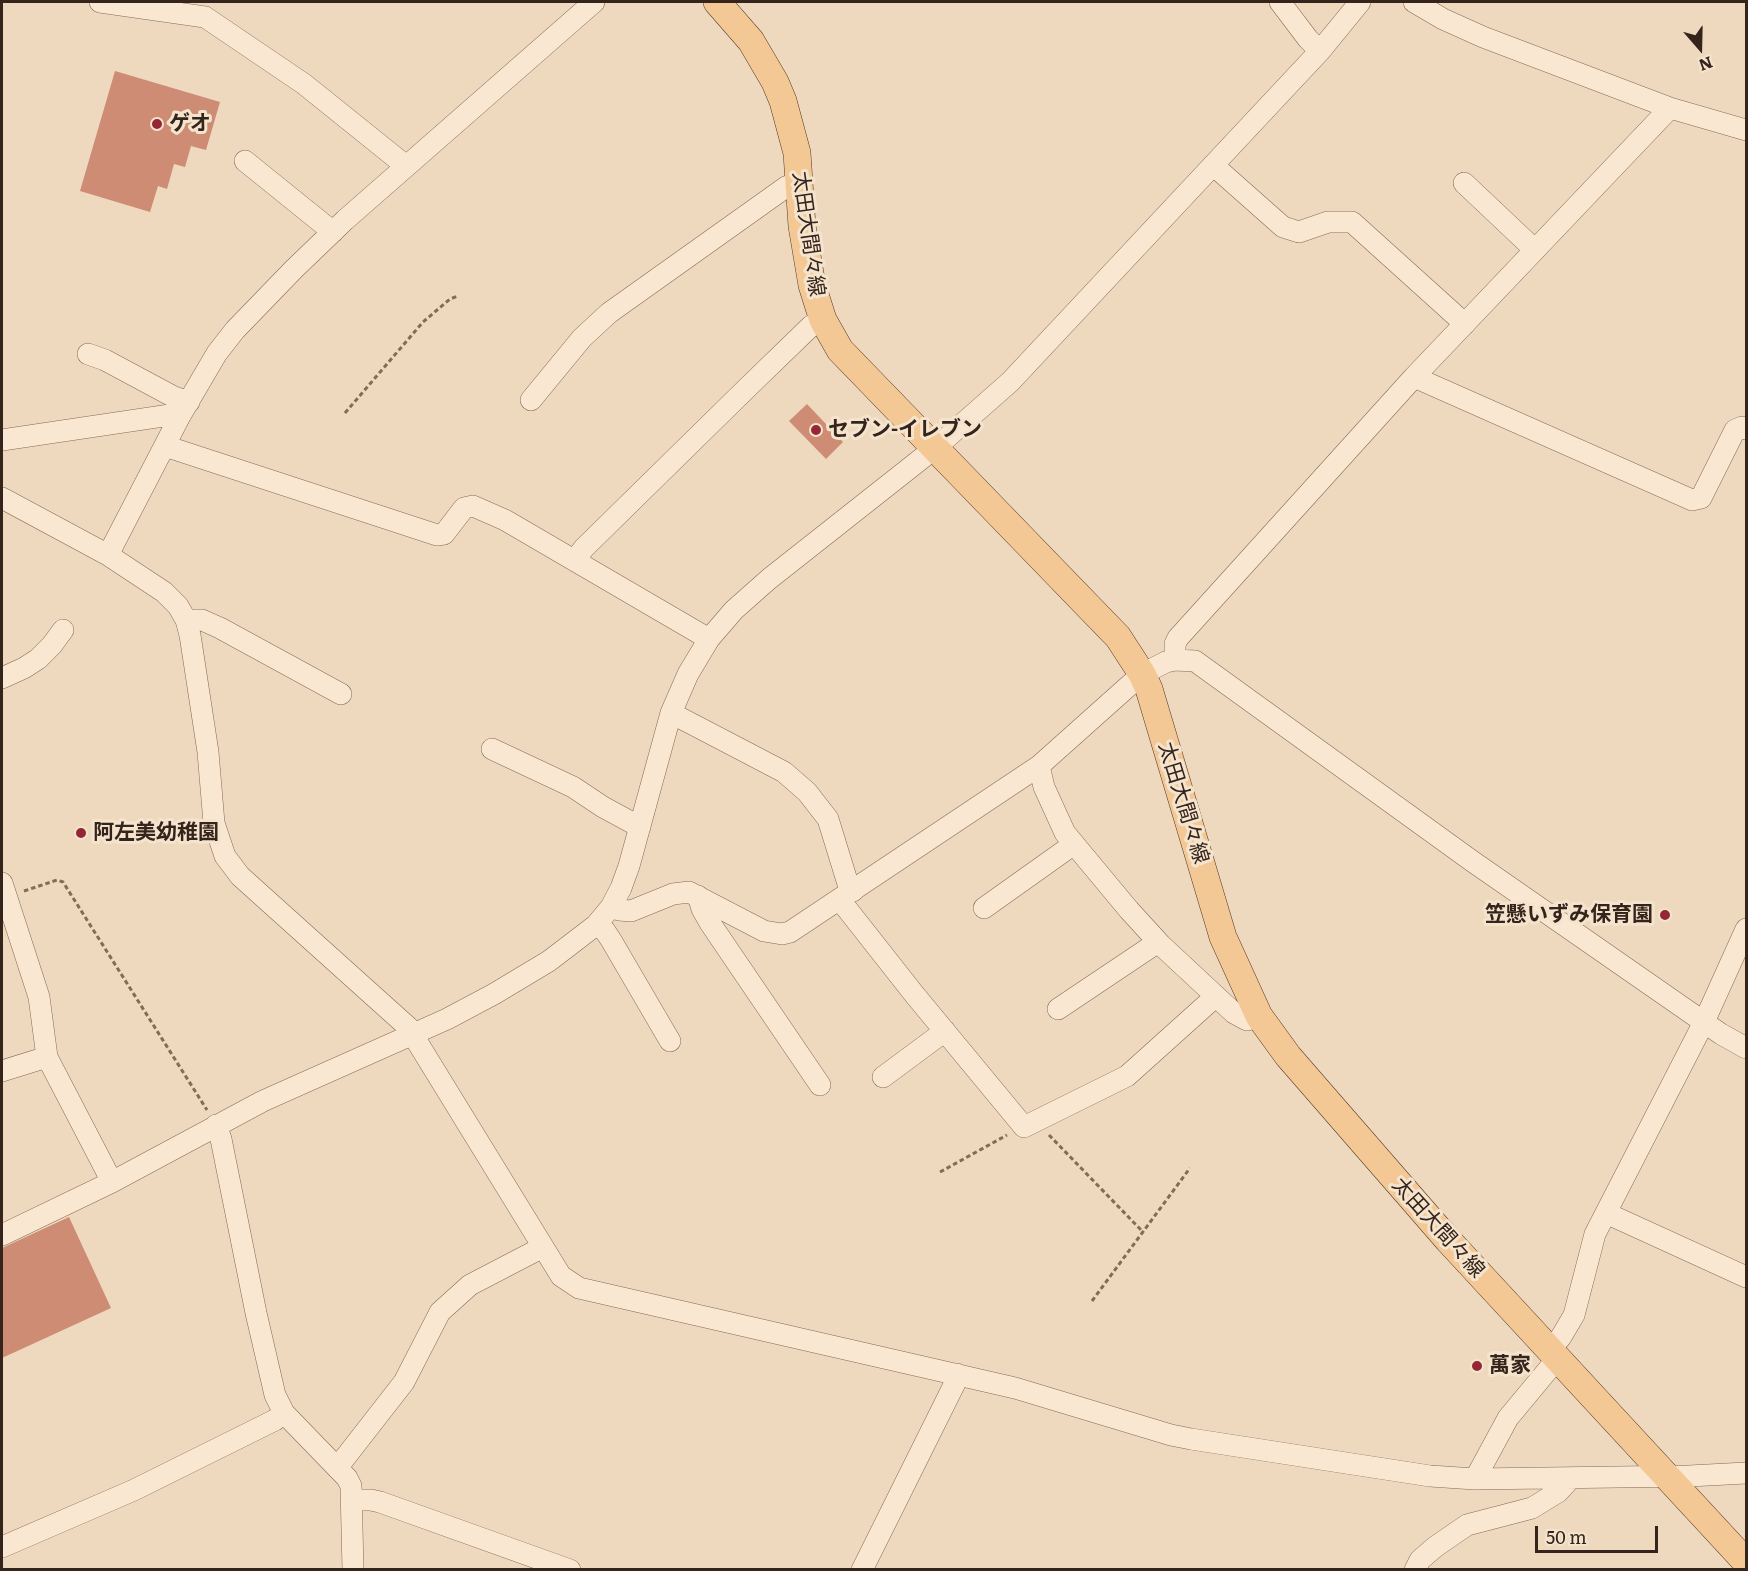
<!DOCTYPE html>
<html>
<head>
<meta charset="utf-8">
<style>
  body { margin:0 }
  #map { position:relative; width:1748px; height:1571px; overflow:hidden; background:#eed9be; font-family:Literata,serif }
  canvas { display:block }
  .frame { position:absolute; inset:0; border:3px solid #35241b; pointer-events:none }
  .north { position:absolute; left:1670px; top:18px; width:60px; height:60px; -webkit-text-stroke:4px #f5e4cd; paint-order:stroke; rotate:160deg; font-size:16px; font-weight:700; line-height:24px; text-align:center; color:#35241b }
  .north::after { content:''; display:block; margin:auto; width:21px; height:27px; background:#35241b; clip-path:polygon(50% 0,100% 100%,50% 72%,0 100%) }
  .scale { position:absolute; left:1535px; top:1526px; width:123px; height:27px; box-sizing:border-box; border:3px solid #35241b; border-top:0; padding-left:8px; font-size:18px; line-height:21px; white-space:nowrap; color:#35241b; -webkit-text-stroke:4px #f5e4cd; paint-order:stroke }
</style>
</head>
<body>
<div id="map">
<canvas width="1748" height="1571"></canvas>
<div class="frame"></div>
<div class="north">N</div>
<div class="scale">50 m</div>
</div>
<script>
const c = document.querySelector('canvas').getContext('2d');
c.lineJoin = 'round';
function fillPath(path, color) { c.fillStyle = color; c.fill(path, 'evenodd'); }
const poly = rows => new Path2D(rows.map(r => 'M' + r).join(''));
function trace(path, color, width, dash) { c.strokeStyle = color; c.lineWidth = width; c.lineCap = dash ? 'butt' : 'round'; c.setLineDash(dash || []); c.stroke(path); }
function drawText(font, color, halo, rows, align = 'center') {
  c.font = font + ' Literata,"Noto Sans JP",serif'; c.lineWidth = 6; c.setLineDash([]); c.textBaseline = 'middle'; c.strokeStyle = halo; c.fillStyle = color; for (const [text, x, y, turn = 0] of rows) {
    c.save(); c.translate(x, y); c.rotate((+turn || 0) * Math.PI / 180); c.textAlign = isNaN(turn) ? turn : align; if (halo) c.strokeText(text, 0, 0); c.fillText(text, 0, 0); c.restore();
  }
}
const building = poly([
  [115,71,220,102,206,150,191,146,185,167,174,164,167,189,158,186,150,212,80,191],
  [807,404,843,442,826,459,789,421],
  [69,1217,111,1308,2,1358,2,1248]
]);
const path = poly([
  [345,413,423,322,450,299,458,296],
  [24,891,57,880,63,882,207,1110],
  [1049,1135,1142,1231],
  [940,1172,1007,1135],
  [1092,1301,1190,1168]
]);
const minor = poly([
  [100,2,205,17,304,84,406,166],
  [1280,2,1308,39,1320,51],
  [1414,2,1443,19,1483,37,1670,108,1746,130],
  [245,161,333,232],
  [1213,165,1283,227,1299,232,1328,222,1352,222,1465,324],
  [1464,183,1535,250],
  [88,354,105,360,174,397,189,402],
  [1414,377,1692,500,1701,498,1735,430,1742,427,1746,429],
  [531,400,582,338,609,313,786,187,798,182],
  [2,440,170,415,180,416],
  [165,446,437,535,444,534,464,508,473,506,505,520,709,639],
  [2,498,108,555,164,592,178,606,186,620,190,635,208,752,214,823,225,856,240,876,260,894,408,1027,561,1276,579,1288,1015,1388,1171,1435,1191,1439,1430,1476,1475,1479,1689,1476,1746,1473],
  [108,555,180,416,217,353,235,330,294,269,345,220,594,2],
  [575,560,584,548,748,387,811,326,823,320],
  [186,620,202,620,220,628,341,694],
  [1175,660,1175,644,1178,638,1414,377,1670,108],
  [2,678,24,668,38,659,52,645,63,630],
  [671,713,784,772,807,792,828,819,848,884,853,891],
  [492,749,573,787,603,807,640,827],
  [1039,766,1044,787,1065,833,1129,910,1161,945,1234,1013,1247,1020,1259,1016],
  [2,883,39,997,47,1057,112,1182],
  [698,896,702,909,710,923,820,1085],
  [840,900,914,994,1024,1127,1127,1076,1216,996],
  [611,907,619,910,631,911,673,894,689,892,764,931,782,934,790,932,1039,766,1142,674,1166,662,1175,660,1195,661,1472,861,1721,1034,1746,1048],
  [984,908,1074,844],
  [596,925,605,931,611,940,670,1041],
  [1058,1009,1158,942],
  [2,1071,47,1057],
  [883,1077,945,1031],
  [216,1125,221,1139,256,1313,275,1395,284,1413,347,1478,351,1486,353,1570],
  [1606,1213,1746,1277],
  [2,1235,112,1182,263,1101,447,1019,494,994,549,961,596,925,611,907,621,888,629,866,671,713,688,674,709,639,734,610,769,579,935,448,1010,382,1320,51,1360,2],
  [1549,1351,1561,1337,1574,1315,1595,1234,1704,1022,1746,929],
  [337,1468,404,1382,440,1312,470,1285,543,1247],
  [1475,1479,1508,1418,1557,1359],
  [352,1500,371,1500,380,1502,570,1570],
  [2,1547,134,1490,275,1420,284,1413],
  [862,1570,955,1383,957,1374],
  [1415,1570,1420,1560,1435,1547,1467,1525,1532,1508,1558,1492,1571,1478]
]);
const major = poly([
  [717,2,751,41,775,82,783,101,797,153,802,226,812,285,823,320,840,350,1118,637,1142,674,1149,689,1223,937,1259,1016,1288,1056,1448,1240,1746,1562]
]);
const markers = [
  [157,124,6,"#952636"],
  [816,430,6,"#952636"],
  [81,833,6,"#952636"],
  [1665,915,6,"#952636"],
  [1477,1366,6,"#952636"]
];
const poiNames = [
  ["ゲオ",169,124],
  ["セブン-イレブン",828,430],
  ["阿左美幼稚園",93,833],
  ["笠懸いずみ保育園",1653,915,"right"],
  ["萬家",1489,1366]
];
const streetNames = [
  ["太田大間々線",808,234,82],
  ["太田大間々線",1183,803,73],
  ["太田大間々線",1438,1228,48]
];
fillPath(building, '#cd8c73');
trace(minor, '#866957', 22);
trace(major, '#53392b', 28);
trace(path, '#866957', 3, [4.5, 3]);
trace(minor, '#f9e7d1', 21);
trace(major, '#f3c894', 27);
for (const [x, y, r, color] of markers) { const dot = new Path2D(); dot.arc(x, y, r, 0, 2 * Math.PI); c.fillStyle = color; c.fill(dot); trace(dot, '#f5e4cd', 2); }
drawText('bold 21px', '#35241b', '#f5e4cd', poiNames, 'left');
drawText('21px', '#35241b', '#f5e4cd', streetNames);
</script>
</body>
</html>
